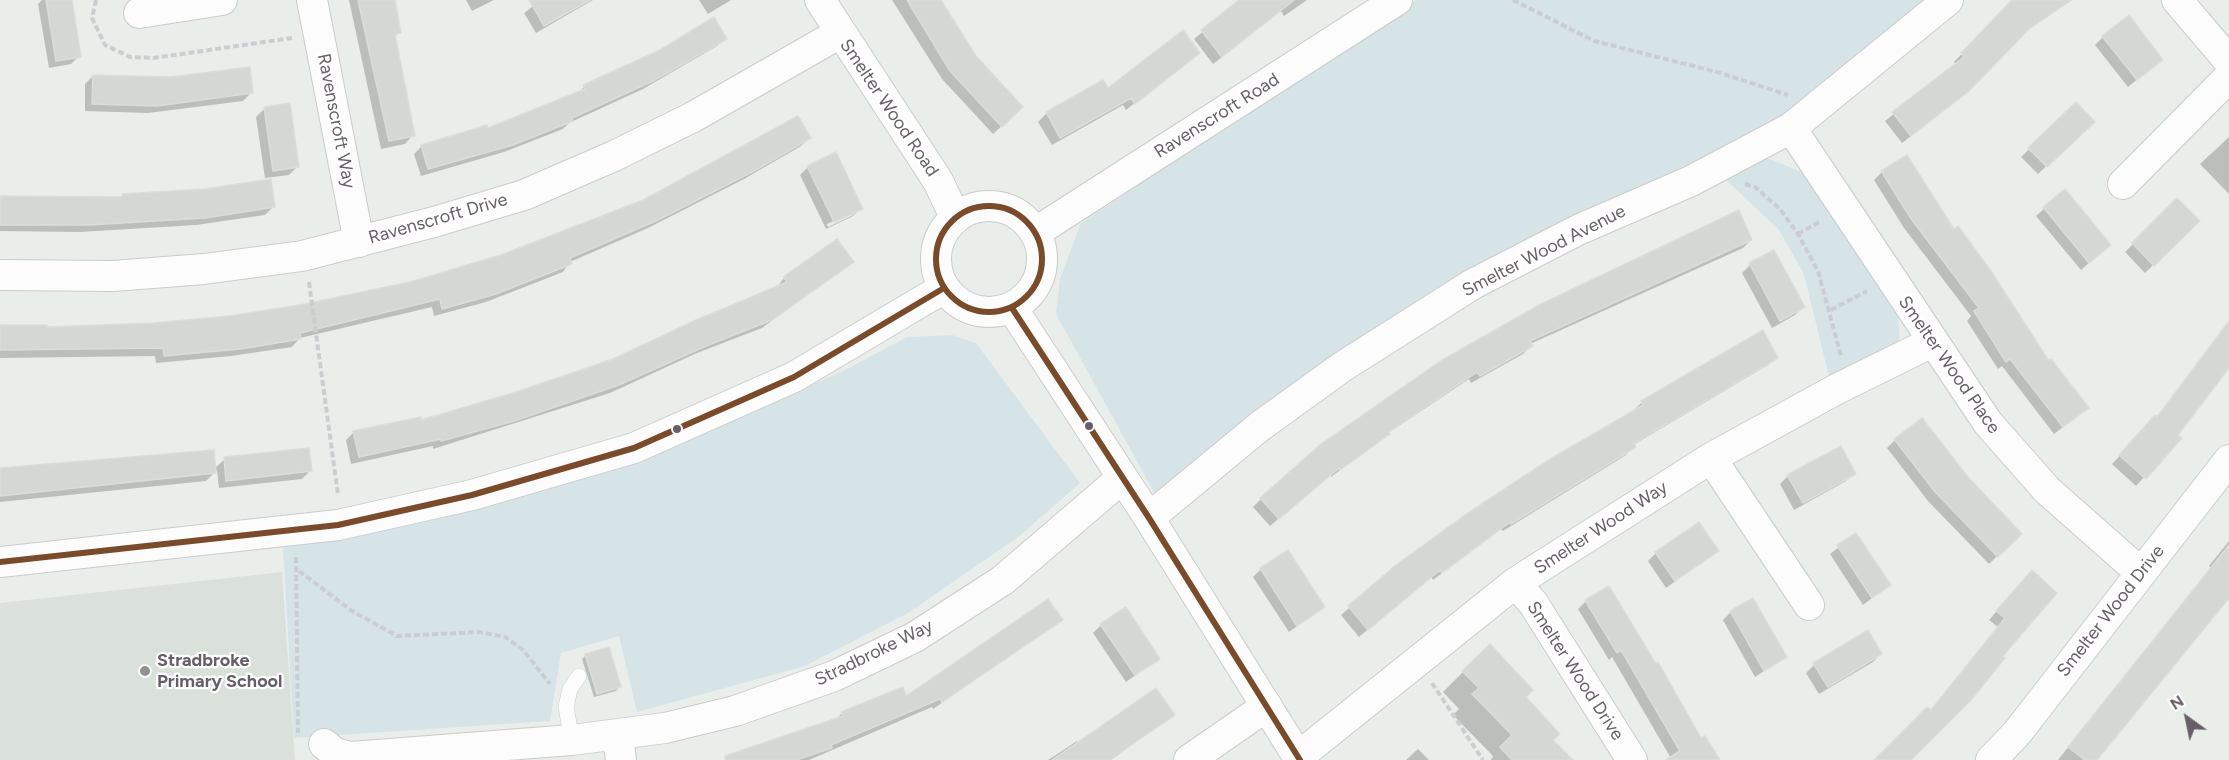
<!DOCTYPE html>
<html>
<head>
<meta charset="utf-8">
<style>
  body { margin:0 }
  #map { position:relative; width:2229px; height:760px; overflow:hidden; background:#eaeeea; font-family:Figtree,sans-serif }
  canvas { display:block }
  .north { position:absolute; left:2157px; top:688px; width:60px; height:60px; -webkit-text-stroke:4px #fff; paint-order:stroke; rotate:327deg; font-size:16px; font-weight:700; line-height:24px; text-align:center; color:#665f67 }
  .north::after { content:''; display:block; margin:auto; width:21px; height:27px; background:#665f67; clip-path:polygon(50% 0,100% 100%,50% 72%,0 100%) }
</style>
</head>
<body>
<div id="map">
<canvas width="2229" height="760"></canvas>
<div class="north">N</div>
</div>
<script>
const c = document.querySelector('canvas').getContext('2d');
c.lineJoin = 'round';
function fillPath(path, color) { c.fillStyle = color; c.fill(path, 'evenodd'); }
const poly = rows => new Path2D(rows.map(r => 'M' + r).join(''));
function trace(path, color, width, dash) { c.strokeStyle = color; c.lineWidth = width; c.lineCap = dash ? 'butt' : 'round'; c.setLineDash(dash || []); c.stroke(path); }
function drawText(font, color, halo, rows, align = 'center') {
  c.font = font + ' Figtree,sans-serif'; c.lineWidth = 4.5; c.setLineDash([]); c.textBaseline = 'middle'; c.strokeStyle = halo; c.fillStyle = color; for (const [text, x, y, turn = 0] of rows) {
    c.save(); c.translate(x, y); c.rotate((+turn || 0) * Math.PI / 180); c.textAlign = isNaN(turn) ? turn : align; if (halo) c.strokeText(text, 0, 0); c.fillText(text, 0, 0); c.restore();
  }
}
const education = poly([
  [282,572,295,760,0,760,0,603]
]);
const green = poly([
  [1415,0,1926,0,1788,116,1539,236,1342,352,1155,494,1056,314,1060,279,1081,223,1389,20],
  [1767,158,1804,173,1898,317,1900,347,1830,381,1804,274,1779,230,1723,177],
  [952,335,976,343,1080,483,1017,538,908,613,805,666,637,712,619,636,561,653,550,721,294,738,283,548,445,515,640,459,841,372,907,337]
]);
const shadow = poly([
  [42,0,70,0,79,56,71,64,49,68,38,4],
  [349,0,394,0,400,32,394,37,413,135,405,144,381,149],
  [466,0,494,0,472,11],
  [541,0,593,0,536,33,524,13],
  [699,0,731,0,708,14],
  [892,0,938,0,1013,115,993,134,942,79],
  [1241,0,1307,0,1284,16,1281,11,1213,64,1194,39],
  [2018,0,2072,0,2022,34,1959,99,1902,143,1885,121,1956,65,1954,62,2006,9],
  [2103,37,2161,60,2128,87,2095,45],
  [725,38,717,46,643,89,569,123,563,129,504,152,421,176,414,154,422,146,487,130,576,95,584,87,661,51],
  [1198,53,1126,110,1123,105,1052,145,1038,122,1046,114,1102,82,1107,91],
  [93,76,251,93,243,101,148,113,85,111,85,84],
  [2076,104,2093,122,2038,174,2021,157],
  [265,108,297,167,289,175,265,178,256,117],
  [2229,137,2229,194,2200,164],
  [809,138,801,146,744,179,648,228,570,262,563,272,486,302,434,316,432,307,300,338,292,347,231,356,156,363,155,356,0,358,0,327,45,328,153,325,230,317,306,306,410,283,501,257],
  [808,167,861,208,853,216,826,229,800,175],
  [853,212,853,215,828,227,827,224],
  [1882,172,1954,231,2079,415,2054,434,2002,366,1998,369,1967,321,1971,316,1904,228,1874,180],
  [2064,191,2109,245,2081,270,2036,216],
  [122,195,273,207,265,215,196,225,80,232,0,231,0,197,119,198],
  [2177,201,2198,221,2145,273,2125,252],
  [1738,212,1751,240,1743,248,1530,344,1531,346,1523,354,1471,383,1469,379,1388,433,1331,477,1330,475,1270,526,1253,507,1261,499],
  [852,262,762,328,697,353,610,393,433,449,433,446,351,464,346,440,354,432,420,422,514,395,614,361,777,287,784,278],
  [1750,265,1803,307,1795,315,1772,328,1742,273],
  [2229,324,2229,365,2176,436,2179,438,2136,486,2112,464,2156,418],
  [1776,357,1768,365,1633,445,1626,455,1503,531,1501,529,1433,580,1431,577,1359,637,1341,615,1397,567,1634,410,1642,402],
  [1895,440,1967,478,2020,534,1989,564,1928,501,1887,448],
  [225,459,310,471,302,479,219,488,217,470,206,481,0,502,0,470,214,469],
  [1854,473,1846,481,1794,510,1780,484,1788,476],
  [1855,535,1889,585,1863,605,1830,554],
  [2229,541,2229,592,2095,760,2058,760,2211,568,2209,566],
  [1717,551,1666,588,1648,561,1656,553],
  [1261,569,1323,607,1289,632,1253,577],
  [2024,580,2055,593,1909,760,1876,760,1930,711,1998,627,1989,620],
  [1586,601,1701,740,1718,760,1672,760,1612,657,1609,660,1578,609],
  [1731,612,1785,657,1755,677,1723,620],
  [1061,620,933,709,932,707,809,760,749,760,835,721,842,713,906,698],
  [1101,625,1158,659,1126,682,1093,633],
  [1881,654,1873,662,1819,694,1806,673,1814,665],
  [586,655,619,687,616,691,594,697,582,659],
  [1463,672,1524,697,1552,740,1571,760,1491,760,1493,756,1453,715,1459,709,1443,692],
  [1173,715,1111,760,1108,757,1104,760,1048,760,1077,741,1078,744],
  [1418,749,1429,760,1406,760]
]);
const building = poly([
  [46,0,72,0,81,57,56,61,46,0],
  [358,0,395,0,401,33,395,34,415,136,389,141,358,0],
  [529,0,590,0,544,26,529,0],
  [907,0,941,0,976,56,1023,107,1002,127,950,71,907,0],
  [1239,0,1294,0,1222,57,1201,30,1239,0],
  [2012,0,2071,0,2031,27,1969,91,1911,136,1892,112,1964,57,1961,53,2012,0],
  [2129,15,2163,60,2137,80,2102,36,2129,15],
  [714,17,727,39,653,81,572,118,573,121,513,145,428,169,421,145,487,125,488,128,585,89,583,85,660,50,714,17],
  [1183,30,1200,53,1135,104,1131,98,1060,138,1046,112,1103,80,1108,88,1183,30],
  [250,67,253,93,157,106,92,104,93,75,171,77,250,67],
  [2076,102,2095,122,2047,167,2028,148,2076,102],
  [290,103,299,167,273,171,264,107,290,103],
  [798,116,811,138,754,171,658,220,570,258,572,264,496,294,442,309,440,299,300,333,301,339,240,349,164,356,163,348,0,350,0,325,47,325,47,327,153,323,230,316,305,304,410,282,501,255,643,200,798,116],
  [836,152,863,209,834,222,807,166,836,152],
  [1907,155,1954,229,1958,226,1991,271,2049,361,2051,359,2089,408,2063,427,2010,359,2006,362,1974,311,1979,308,1912,220,1881,171,1907,155],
  [271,179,275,207,205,218,89,225,0,225,0,196,122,197,122,194,205,189,271,179],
  [2065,189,2111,245,2089,263,2043,207,2065,189],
  [2177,198,2200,221,2154,266,2132,243,2177,198],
  [1739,210,1752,240,1530,341,1533,346,1480,376,1477,372,1388,432,1390,434,1340,470,1339,468,1279,519,1260,498,1321,444,1442,360,1541,304,1739,210],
  [837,239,854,262,772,320,706,346,619,385,514,421,441,441,441,439,359,457,353,431,421,417,421,420,513,393,613,359,696,320,787,282,783,277,837,239],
  [1774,250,1805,307,1780,321,1749,263,1774,250],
  [2229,321,2229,368,2178,435,2182,438,2146,479,2119,455,2155,415,2157,417,2229,321],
  [1763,330,1778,358,1634,443,1636,447,1511,524,1510,522,1442,573,1440,570,1368,630,1348,606,1396,565,1465,515,1547,461,1643,405,1641,401,1763,330],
  [1922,418,1968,477,2022,534,1998,557,1936,493,1894,439,1922,418],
  [1841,446,1856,474,1803,503,1787,475,1841,446],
  [309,448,312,471,226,481,224,457,309,448],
  [214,450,216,473,0,496,0,468,214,450],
  [1699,522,1719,551,1675,581,1655,552,1699,522],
  [1856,533,1891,585,1872,598,1837,545,1856,533],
  [2229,545,2229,598,2097,760,2085,760,2068,747,2229,545],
  [1288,550,1325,607,1297,626,1260,568,1288,550],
  [2032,570,2057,593,2003,656,2005,658,1971,700,1911,760,1874,760,1927,707,1931,710,2005,618,1996,611,2032,570],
  [1609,586,1656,664,1658,662,1701,738,1705,736,1720,760,1666,760,1680,751,1621,650,1617,653,1585,600,1609,586],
  [1753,598,1787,657,1764,671,1730,611,1753,598],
  [1048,599,1063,620,942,702,940,699,831,745,832,748,796,760,726,760,725,756,843,716,841,712,903,687,906,696,1048,599],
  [1126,607,1160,659,1135,675,1100,624,1126,607],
  [1868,630,1882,654,1828,687,1813,663,1868,630],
  [1490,644,1533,690,1526,697,1560,734,1553,740,1573,760,1512,760,1500,747,1512,735,1472,694,1479,688,1462,671,1490,644],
  [609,647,621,687,597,694,585,654,609,647],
  [1156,688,1175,715,1109,760,1052,760,1156,688]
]);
const path = poly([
  [96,0,92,18,105,45,130,57,154,58,292,38],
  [1513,0,1594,41,1717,72,1788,95],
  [1745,184,1755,187,1780,209,1798,234,1818,271,1841,356],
  [1798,234,1821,221],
  [309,282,338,495],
  [1831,310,1867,291],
  [296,557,298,733],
  [299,571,352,611,397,636,480,632,505,637,523,650,550,684],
  [1432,683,1483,760]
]);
const lane = poly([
  [572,740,566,707,570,689,579,676]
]);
const street = poly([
  [312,0,359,242],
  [820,0,938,181,955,217],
  [2177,0,2229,61],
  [139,13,222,0],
  [1791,128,1988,423,2047,490,2141,573],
  [2123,184,2229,77],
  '936 259a53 53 0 1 1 106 0a53 53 0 1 1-106 0Z',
  [1036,232,1397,0],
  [0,275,113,276,204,269,302,256,434,222,524,195,614,156,693,117,840,33],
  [1012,308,1149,518,1300,760],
  [1711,458,1809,605],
  [1149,518,1259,427,1342,367,1473,284,1578,230,1691,181,1791,128,1948,0],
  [0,562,338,525,472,495,634,448,794,377,944,288],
  [1515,583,1533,603,1632,760],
  [618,736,621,760],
  [324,744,335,753,351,757,572,740,665,728,735,711,834,676,915,637,1003,580,1122,478],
  [1298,757,1515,583,1711,458,1835,390,1932,342],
  [1189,760,1267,706],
  [1991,760,2017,733,2229,460]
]);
const bus1 = poly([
  '936 259a53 53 0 1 1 106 0a53 53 0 1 1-106 0Z',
  [1012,308,1149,518,1300,760],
  [0,562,338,525,472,495,634,448,794,377,944,288]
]);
const markers = [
  [1089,426,5,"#665f67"],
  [677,429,5,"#665f67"],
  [145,671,6,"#949195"]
];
const streetNames = [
  ["Smelter Wood Road",889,108,56],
  ["Ravenscroft Road",1217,116,-32],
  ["Ravenscroft Way",336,121,79],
  ["Ravenscroft Drive",438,219,-16],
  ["Smelter Wood Avenue",1544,251,-27],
  ["Smelter Wood Place",1949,365,55],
  ["Smelter Wood Way",1601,528,-33],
  ["Smelter Wood Drive",2111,611,-52],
  ["Stradbroke Way",874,653,-26],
  ["Smelter Wood Drive",1575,671,57]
];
const poiNames = [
  ["Stradbroke",157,661],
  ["Primary School",157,682]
];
fillPath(education, '#dae1db');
fillPath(green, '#d6e4e8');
fillPath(shadow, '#0003');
fillPath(building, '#d4d7d3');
trace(building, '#dadeda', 1.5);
trace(lane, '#cccbcc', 16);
trace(street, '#cccbcc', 32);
trace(path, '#cccdd1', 4, [6, 3]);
trace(lane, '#fcfcfc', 15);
trace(street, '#fcfcfc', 30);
trace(bus1, '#7a4b2a', 6);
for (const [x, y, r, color] of markers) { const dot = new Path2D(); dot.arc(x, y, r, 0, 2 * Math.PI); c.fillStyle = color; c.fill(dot); trace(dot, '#fff', 2); }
drawText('18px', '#665f67', '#fff', streetNames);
drawText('bold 18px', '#665f67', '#fff', poiNames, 'left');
</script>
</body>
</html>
